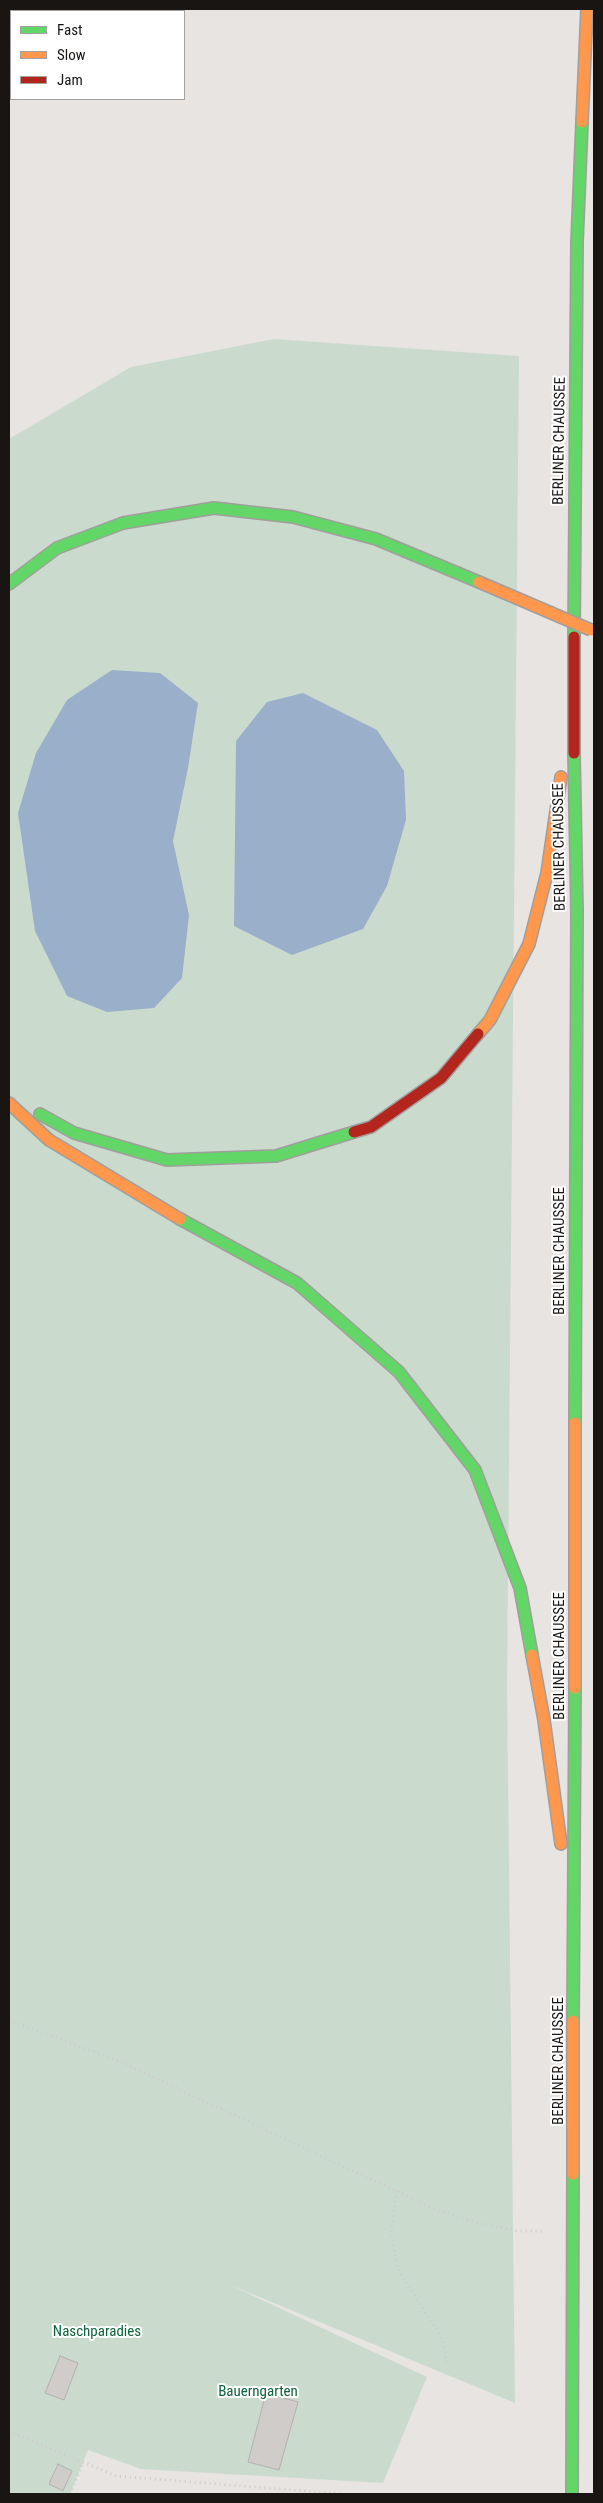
<!DOCTYPE html>
<html>
<head>
<meta charset="utf-8">
<style>
  body { margin:0 }
  #map { position:relative; width:603px; height:2503px; overflow:hidden; background:#e8e4e2; font-family:"Roboto Condensed",sans-serif }
  canvas { display:block }
  .frame { position:absolute; inset:0; border:10px solid #181513; pointer-events:none }
  .legend { position:absolute; left:10px; top:10px; width:175px; height:90px; box-sizing:border-box; background:#fff; border:1px solid #a3a1a1; margin:0; padding:6px 9px; list-style:none; font-size:15px; color:#181513 }
  .legend li { display:flex; align-items:center; gap:10px; height:25px }
  .legend b { width:25px; border:1px solid #a3a1a1 }
</style>
</head>
<body>
<div id="map">
<canvas width="603" height="2503"></canvas>
<div class="frame"></div>
<ul class="legend">
<li><b style="height:6px;background:#63d668"></b>Fast</li>
<li><b style="height:6px;background:#ff974d"></b>Slow</li>
<li><b style="height:6px;background:#b3261e"></b>Jam</li>
</ul>
</div>
<script>
const c = document.querySelector('canvas').getContext('2d');
c.lineJoin = 'round';
function fillPath(path, color) { c.fillStyle = color; c.fill(path, 'evenodd'); }
const poly = rows => new Path2D(rows.map(r => 'M' + r).join(''));
function trace(path, color, width, dash) { c.strokeStyle = color; c.lineWidth = width; c.lineCap = dash ? 'butt' : 'round'; c.setLineDash(dash || []); c.stroke(path); }
function drawText(font, color, halo, rows, align = 'center') {
  c.font = font + ' "Roboto Condensed",sans-serif'; c.lineWidth = 4; c.setLineDash([]); c.textBaseline = 'middle'; c.strokeStyle = halo; c.fillStyle = color; for (const [text, x, y, turn = 0] of rows) {
    c.save(); c.translate(x, y); c.rotate((+turn || 0) * Math.PI / 180); c.textAlign = isNaN(turn) ? turn : align; if (halo) c.strokeText(text, 0, 0); c.fillText(text, 0, 0); c.restore();
  }
}
const green = poly([
  [274,339,519,356,507,1686,515,2403,228,2284,427,2377,383,2483,141,2469,88,2450,70,2494,9,2494,9,439,131,367]
]);
const water = poly([
  [112,670,160,673,198,703,188,768,173,841,189,915,182,978,154,1008,107,1012,67,996,35,931,18,813,36,753,67,700],
  [303,693,377,730,404,771,406,820,387,886,363,929,292,955,234,926,236,741,267,702]
]);
const building = poly([
  [60,2356,78,2363,64,2400,45,2393,60,2356],
  [266,2393,298,2402,279,2470,248,2462,266,2393],
  [58,2464,72,2471,63,2491,49,2484,58,2464]
]);
const path = poly([
  [9,2020,119,2061,432,2208,478,2223,518,2231,542,2231],
  [397,2191,391,2233,398,2269,443,2340,447,2365],
  [9,2431,116,2476,343,2494],
  [70,2494,83,2463]
]);
const fast = poly([
  [9,584,57,548,123,523,214,508,293,517,376,539,479,582],
  [574,637,577,242,582,122],
  [574,753,577,911,575,1423],
  [40,1114,74,1133,167,1160,276,1156,354,1132],
  [180,1219,297,1283,399,1372,475,1470,520,1588,532,1655],
  [573,2021,575,1688],
  [572,2494,573,2174]
]);
const slow = poly([
  [582,122,587,9],
  [478,1034,490,1020,529,944,547,873,561,777],
  [9,1103,49,1140,180,1219],
  [532,1655,544,1720,561,1844],
  [575,1688,575,1423],
  [573,2174,573,2021]
]);
const jam = poly([
  [574,637,574,753],
  [354,1132,371,1127,441,1078,478,1034]
]);
const slowBridge = poly([
  [479,582,591,630]
]);
const streetNames = [
  ["BERLINER CHAUSSEE",560,441,-89],
  ["BERLINER CHAUSSEE",560,847,-91],
  ["BERLINER CHAUSSEE",560,1251,-90],
  ["BERLINER CHAUSSEE",560,1656,-90],
  ["BERLINER CHAUSSEE",559,2061,-90]
];
const parkNames = [
  ["Naschparadies",97,2332],
  ["Bauerngarten",258,2392]
];
fillPath(green, '#cadbce');
fillPath(water, '#99afca');
fillPath(building, '#cfccca');
trace(building, '#b4b1af', 1);
trace(fast, '#a29e9d', 14);
trace(slow, '#a29e9d', 14);
trace(jam, '#a29e9d', 14);
trace(path, '#cdcbca', 3, [1, 4]);
trace(fast, '#63d668', 11);
trace(slow, '#ff974d', 11);
trace(jam, '#b3261e', 11);
trace(slowBridge, '#a29e9d', 14, []);
trace(slowBridge, '#ff974d', 11);
drawText('15px', '#181513', '#fff', streetNames);
drawText('15px', '#0d633d', '#fff', parkNames);
</script>
</body>
</html>
